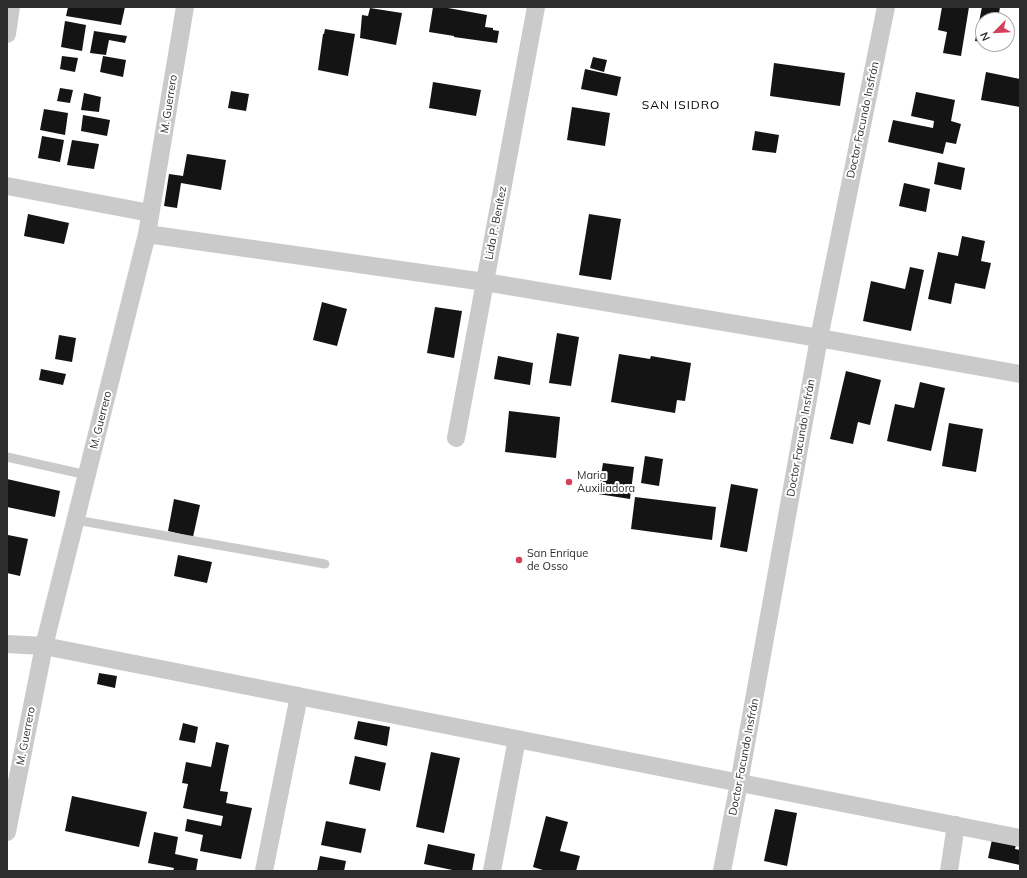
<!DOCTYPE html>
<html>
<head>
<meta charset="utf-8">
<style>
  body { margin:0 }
  #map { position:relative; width:1027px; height:878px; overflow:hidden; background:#fff; font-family:Mulish,sans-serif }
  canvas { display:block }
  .frame { position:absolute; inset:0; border:8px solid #2d2d2d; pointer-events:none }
  .north { position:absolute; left:975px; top:12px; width:40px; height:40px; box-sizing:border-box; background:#fff; border:1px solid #ababab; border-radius:50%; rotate:246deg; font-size:11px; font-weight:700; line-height:16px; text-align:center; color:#2d2d2d }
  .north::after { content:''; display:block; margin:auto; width:14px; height:18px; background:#d34059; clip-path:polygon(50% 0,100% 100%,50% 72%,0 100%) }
</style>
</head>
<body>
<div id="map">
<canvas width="1027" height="878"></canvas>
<div class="frame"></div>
<div class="north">N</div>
</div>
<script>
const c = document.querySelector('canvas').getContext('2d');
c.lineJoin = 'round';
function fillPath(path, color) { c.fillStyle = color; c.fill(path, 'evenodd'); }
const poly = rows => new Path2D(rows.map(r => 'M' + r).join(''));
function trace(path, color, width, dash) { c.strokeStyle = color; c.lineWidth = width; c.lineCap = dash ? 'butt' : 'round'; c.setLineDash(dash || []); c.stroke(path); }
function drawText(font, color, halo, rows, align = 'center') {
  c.font = font + ' Mulish,sans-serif'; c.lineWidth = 4; c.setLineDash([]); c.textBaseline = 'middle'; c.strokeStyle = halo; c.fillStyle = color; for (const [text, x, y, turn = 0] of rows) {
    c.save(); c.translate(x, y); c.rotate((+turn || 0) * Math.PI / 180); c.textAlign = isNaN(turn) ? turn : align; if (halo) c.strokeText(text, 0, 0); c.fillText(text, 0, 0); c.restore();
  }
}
const building = poly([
  [68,7,125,7,121,25,66,16],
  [433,7,448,7,448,8,487,15,485,27,493,28,493,30,499,31,497,43,454,37,454,36,429,32],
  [942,7,969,7,961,56,943,53,947,32,938,30],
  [982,7,1000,7,998,20,983,20,983,42,975,41],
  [370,8,402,13,396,45,360,38,362,15,368,16],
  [65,21,86,25,82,51,61,47],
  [325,29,355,34,348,76,318,70,323,34,324,34],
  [94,31,127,36,125,43,109,40,106,55,90,53],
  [62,56,78,58,75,72,60,69],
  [103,56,126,60,123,77,100,72],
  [593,57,607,60,604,72,590,68],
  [774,63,845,73,840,106,770,96],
  [585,69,621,77,617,96,581,89],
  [986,72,1020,79,1020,107,981,100],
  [433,82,481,90,476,116,429,108],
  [60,88,73,90,70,103,57,101],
  [231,91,249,94,246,111,228,108],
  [916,92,955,100,951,121,961,124,956,144,946,142,943,154,888,142,893,120,933,128,934,121,911,116],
  [84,93,101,97,99,112,81,110],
  [572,107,610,113,605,146,567,140],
  [44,109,68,113,65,135,40,130],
  [83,115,110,120,107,136,81,131],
  [755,131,779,135,776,153,752,150],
  [42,136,64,140,60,162,38,158],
  [72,140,99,144,94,169,67,165],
  [187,154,226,160,221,190,181,183,177,208,164,206,169,174,183,176],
  [938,162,965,168,961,190,934,184],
  [904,183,930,189,926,212,899,206],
  [28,214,69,223,64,244,24,236],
  [589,214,621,219,611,280,579,275],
  [962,236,985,241,981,261,991,263,985,289,955,283,951,304,928,299,938,252,958,256],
  [910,267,924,270,911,331,863,321,871,281,905,289],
  [322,302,347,309,337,346,313,340],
  [435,307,462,311,454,358,427,353],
  [557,333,579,337,571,386,549,383],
  [59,335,76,338,72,362,55,359],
  [619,354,650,359,651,356,691,363,685,401,677,400,675,413,611,402],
  [498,356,533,363,530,385,494,379],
  [41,369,66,374,63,385,39,380],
  [846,371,881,380,870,425,858,422,853,444,830,439],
  [920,382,945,388,931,451,887,441,895,404,914,408],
  [509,411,560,417,556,458,505,452],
  [949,423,983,429,976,472,942,466],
  [645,456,663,459,659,486,641,483],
  [603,463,634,467,630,499,598,494],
  [7,479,60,491,55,517,7,507],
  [731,484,758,489,747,552,720,547],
  [635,497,716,507,712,540,631,529],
  [174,499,200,505,193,537,168,531],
  [8,535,28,539,20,576,7,573,7,540],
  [178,555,212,562,207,583,174,576],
  [99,673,117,676,115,688,97,684],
  [358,721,390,727,387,746,354,739],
  [183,723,198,727,195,743,179,740],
  [216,742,229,745,220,791,228,792,226,803,252,808,241,859,200,851,203,835,185,831,187,819,221,826,223,816,183,808,188,784,182,783,186,762,211,767],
  [431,752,460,758,444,833,416,827],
  [355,756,386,763,380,791,349,784],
  [72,796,147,812,139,847,65,831],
  [775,809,797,813,787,866,764,861],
  [546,816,568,822,560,851,580,856,576,871,546,871,533,867],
  [326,821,366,829,361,853,321,845],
  [154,832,178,837,175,854,198,859,196,871,173,871,174,868,148,863],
  [993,835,1017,840,1015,849,1020,850,1020,865,988,858],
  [428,844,475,854,472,871,457,871,424,864],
  [320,856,346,861,344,871,317,871]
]);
const lane = poly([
  [7,457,87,475],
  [76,520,325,564]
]);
const street = poly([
  [7,34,11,7],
  [7,186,150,213],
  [147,234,485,282,819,338,1020,374],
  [456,438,536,7],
  [7,644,44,646,1020,838],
  [7,832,44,646,147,234,185,7],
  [264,871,299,696],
  [492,871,517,739],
  [722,871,739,783,819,338,886,7],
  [949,871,956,825]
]);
const markers = [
  [569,482,4,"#d34059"],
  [519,560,4,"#d34059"]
];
const streetNames = [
  ["M. Guerrero",169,104,-81],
  ["Doctor Facundo Insfrán",863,120,-78],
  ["Lida P. Benítez",496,223,-79],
  ["M. Guerrero",101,420,-76],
  ["Doctor Facundo Insfrán",801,438,-80],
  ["M. Guerrero",26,736,-79],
  ["Doctor Facundo Insfrán",744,757,-79]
];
const poiNames = [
  ["Maria",577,476],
  ["Auxiliadora",577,489],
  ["San Enrique",527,554],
  ["de Osso",527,567]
];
const neighbourhoodNames = [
  ["SAN ISIDRO",681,105]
];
fillPath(building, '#141414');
trace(lane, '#cacaca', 9);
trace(street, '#cacaca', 18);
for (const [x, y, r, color] of markers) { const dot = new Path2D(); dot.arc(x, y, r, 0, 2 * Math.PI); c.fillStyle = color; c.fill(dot); trace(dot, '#fff', 1.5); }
drawText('11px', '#2d2d2d', '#fff', streetNames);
drawText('11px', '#2d2d2d', '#fff', poiNames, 'left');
c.letterSpacing = '1px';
drawText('12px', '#000', '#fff', neighbourhoodNames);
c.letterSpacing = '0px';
</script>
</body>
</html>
